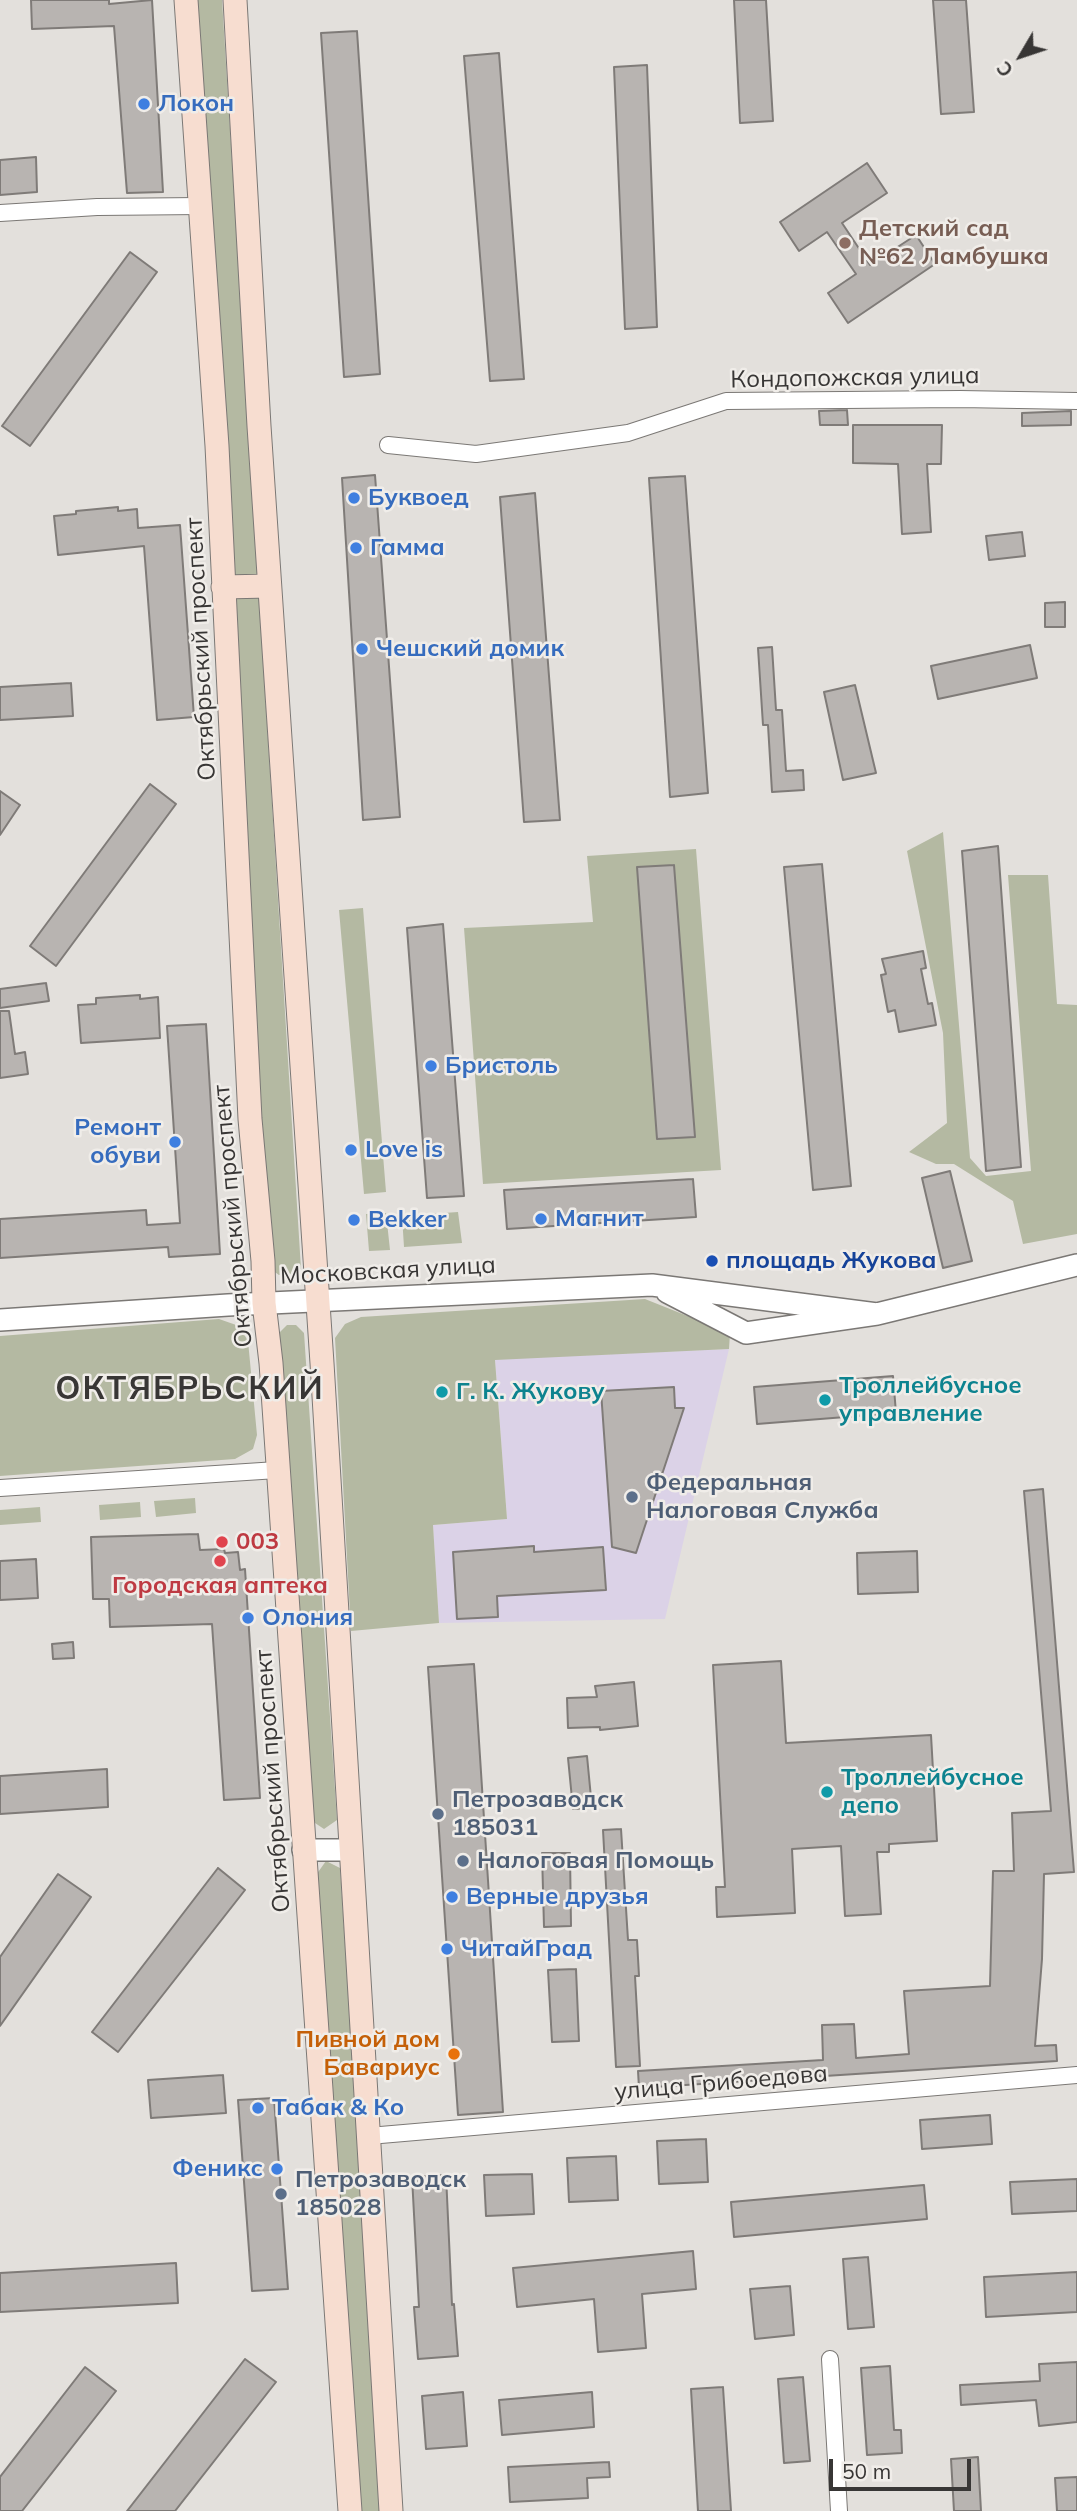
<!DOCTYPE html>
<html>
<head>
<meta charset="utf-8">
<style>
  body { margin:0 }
  #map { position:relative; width:1077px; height:2511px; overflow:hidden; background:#e3e0dc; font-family:Mulish,sans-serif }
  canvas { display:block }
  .north { position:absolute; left:986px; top:21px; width:70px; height:70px; -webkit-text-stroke:5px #f0ede9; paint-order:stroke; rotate:231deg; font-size:19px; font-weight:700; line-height:28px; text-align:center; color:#383635 }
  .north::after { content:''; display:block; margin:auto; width:24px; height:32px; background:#383635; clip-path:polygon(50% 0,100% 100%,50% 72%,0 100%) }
  .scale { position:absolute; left:829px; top:2459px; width:142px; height:32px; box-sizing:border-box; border:4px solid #383635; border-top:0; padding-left:9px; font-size:21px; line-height:24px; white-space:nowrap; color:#383635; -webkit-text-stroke:5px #f0ede9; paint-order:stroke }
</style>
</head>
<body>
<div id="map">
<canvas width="1077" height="2511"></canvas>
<div class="north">С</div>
<div class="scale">50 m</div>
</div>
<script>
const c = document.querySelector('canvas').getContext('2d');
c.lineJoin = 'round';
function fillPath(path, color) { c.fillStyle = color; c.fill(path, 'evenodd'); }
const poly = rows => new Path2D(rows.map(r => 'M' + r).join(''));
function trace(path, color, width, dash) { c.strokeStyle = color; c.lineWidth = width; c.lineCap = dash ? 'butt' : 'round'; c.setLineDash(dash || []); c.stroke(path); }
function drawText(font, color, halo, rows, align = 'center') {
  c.font = font + ' Mulish,sans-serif'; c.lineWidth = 5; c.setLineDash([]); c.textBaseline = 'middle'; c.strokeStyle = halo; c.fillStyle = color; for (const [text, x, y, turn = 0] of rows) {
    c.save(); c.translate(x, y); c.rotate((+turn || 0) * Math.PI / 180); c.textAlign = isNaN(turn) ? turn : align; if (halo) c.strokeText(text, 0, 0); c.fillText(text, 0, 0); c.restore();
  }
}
const commercial = poly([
  [729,1349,665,1619,439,1623,433,1525,507,1519,495,1359]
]);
const green = poly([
  [189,0,222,0,301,1269,291,1275,279,1275,272,1270,231,730],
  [943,832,970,1158,986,1176,1031,1171,1008,875,1048,875,1057,1004,1077,1005,1077,1234,1023,1244,1013,1201,954,1164,936,1164,909,1152,947,1123,943,1033,907,851],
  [696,849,721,1170,483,1184,464,928,593,922,587,856],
  [363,908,386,1192,364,1194,339,910],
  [458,1212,462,1243,404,1247,402,1216],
  [386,1213,390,1250,369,1251,366,1214],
  [645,1299,730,1333,729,1349,495,1360,507,1519,433,1525,439,1623,351,1631,335,1338,345,1324,361,1317],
  [219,1319,239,1326,248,1341,257,1435,253,1449,235,1459,0,1476,0,1336],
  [287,1325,296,1325,304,1333,337,1820,324,1829,312,1821,279,1333],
  [195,1498,196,1513,156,1517,154,1501],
  [140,1502,141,1517,100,1520,99,1505],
  [40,1507,41,1522,0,1525,0,1510],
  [326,1861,340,1868,383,2511,359,2511,316,1875]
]);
const building = poly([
  [31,0,109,0,109,4,152,0,163,192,127,193,114,26,32,29,31,0],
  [734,0,766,0,773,121,740,123,734,0],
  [933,0,966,0,974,112,941,114,933,0],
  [357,31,380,374,344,377,321,33,357,31],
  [499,53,524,379,490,381,464,56,499,53],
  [647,65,657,327,625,329,614,67,647,65],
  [36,157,37,192,0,195,0,160,36,157],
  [867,163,887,193,842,223,870,265,916,235,935,264,848,323,828,293,856,274,827,232,799,251,780,222,867,163],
  [130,252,157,272,30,446,2,426,130,252],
  [847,410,848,425,820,425,819,411,847,410],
  [1071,411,1071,425,1022,426,1022,413,1071,411],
  [853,425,942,425,941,464,927,464,931,532,902,534,898,464,853,463,853,425],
  [375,475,400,817,363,820,342,478,375,475],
  [685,476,708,793,670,797,649,478,685,476],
  [535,493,560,820,524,822,500,497,535,493],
  [118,507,118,511,137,509,138,528,180,525,194,717,157,720,144,546,58,555,54,516,76,514,76,511,118,507],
  [1022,532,1025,556,989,560,986,536,1022,532],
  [1065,602,1065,627,1045,627,1045,603,1065,602],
  [1030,645,1037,678,938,699,931,666,1030,645],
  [772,647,776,710,782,710,786,771,803,770,804,790,772,792,768,725,763,725,758,648,772,647],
  [71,683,73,716,0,720,0,687,71,683],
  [855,685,876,773,843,780,824,692,855,685],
  [150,784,176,804,56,966,30,946,150,784],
  [0,791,20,805,0,835,0,791],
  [998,846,1021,1167,986,1171,962,851,998,846],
  [822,864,851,1186,813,1190,784,867,822,864],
  [674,865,695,1137,657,1139,637,867,674,865],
  [443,924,464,1196,427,1198,407,928,443,924],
  [923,951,926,968,921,969,928,1004,932,1003,936,1025,899,1032,895,1010,888,1012,881,975,886,974,882,959,923,951],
  [46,983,49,1001,0,1008,0,989,46,983],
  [140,995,140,999,158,997,160,1038,81,1043,78,1005,96,1004,96,998,140,995],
  [0,1011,9,1011,15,1054,25,1052,28,1074,0,1078,0,1011],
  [206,1024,220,1254,169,1257,168,1247,0,1258,0,1219,146,1210,147,1225,180,1223,167,1026,206,1024],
  [950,1171,972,1261,943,1268,922,1178,950,1171],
  [693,1179,696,1217,507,1229,504,1190,693,1179],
  [893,1376,896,1413,757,1424,754,1387,893,1376],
  [674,1387,675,1408,684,1408,636,1553,612,1547,601,1391,674,1387],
  [1043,1489,1074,1872,1044,1874,1042,1959,1035,2046,1056,2045,1057,2061,639,2088,638,2071,823,2060,822,2025,854,2024,856,2058,909,2054,904,1991,990,1986,993,1871,1014,1871,1012,1813,1051,1811,1024,1491,1043,1489],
  [198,1534,200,1550,224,1549,225,1553,238,1552,240,1570,245,1569,260,1798,224,1800,212,1624,110,1627,109,1599,93,1599,91,1537,198,1534],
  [534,1546,534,1552,603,1547,606,1590,497,1596,498,1617,457,1619,453,1552,534,1546],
  [917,1551,918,1592,858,1594,857,1553,917,1551],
  [36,1559,38,1598,0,1600,0,1561,36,1559],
  [73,1642,74,1658,53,1659,52,1644,73,1642],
  [781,1661,786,1743,931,1735,937,1841,889,1844,889,1852,877,1852,881,1914,845,1916,841,1846,792,1849,795,1913,717,1917,716,1887,725,1887,713,1665,781,1661],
  [474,1664,503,2112,458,2115,428,1667,474,1664],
  [634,1682,638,1726,600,1730,600,1727,568,1728,567,1698,597,1697,595,1686,634,1682],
  [587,1756,592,1808,573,1809,568,1758,587,1756],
  [107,1769,108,1807,0,1814,0,1776,107,1769],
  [621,1829,628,1940,637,1940,639,1976,635,1976,640,2066,616,2067,603,1830,621,1829],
  [542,1853,570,1853,571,1926,544,1927,542,1853],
  [218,1868,245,1890,118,2052,92,2032,218,1868],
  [58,1874,91,1897,0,2026,0,1957,58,1874],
  [576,1969,579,2041,552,2042,548,1970,576,1969],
  [223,2075,226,2113,151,2118,148,2080,223,2075],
  [274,2098,288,2289,252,2291,238,2100,274,2098],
  [990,2115,992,2144,922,2149,920,2120,990,2115],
  [706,2139,708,2182,659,2184,657,2141,706,2139],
  [616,2156,618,2200,569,2202,567,2158,616,2156],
  [532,2174,534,2214,486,2216,484,2175,532,2174],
  [446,2175,452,2305,454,2304,458,2356,418,2359,414,2307,419,2307,412,2177,446,2175],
  [1077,2179,1077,2211,1012,2214,1010,2182,1077,2179],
  [924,2185,927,2219,734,2237,731,2202,924,2185],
  [693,2251,696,2289,642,2294,646,2348,598,2352,594,2299,517,2307,513,2268,693,2251],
  [868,2257,874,2327,848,2329,843,2259,868,2257],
  [176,2263,178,2303,0,2312,0,2273,176,2263],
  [1077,2272,1077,2312,986,2317,984,2277,1077,2272],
  [790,2286,794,2335,755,2339,750,2289,790,2286],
  [245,2359,276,2382,175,2511,127,2511,245,2359],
  [1077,2362,1077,2422,1039,2426,1036,2400,961,2405,960,2385,1040,2381,1039,2364,1077,2362],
  [890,2366,894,2430,901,2430,902,2453,867,2455,861,2368,890,2366],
  [85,2367,116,2391,22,2511,0,2511,0,2477,85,2367],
  [803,2377,810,2461,784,2463,778,2379,803,2377],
  [723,2387,731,2511,698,2511,691,2389,723,2387],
  [463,2392,467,2446,426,2449,422,2396,463,2392],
  [592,2392,594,2427,502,2435,499,2400,592,2392],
  [978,2457,981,2511,954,2511,951,2459,978,2457],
  [609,2462,610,2477,587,2478,588,2498,510,2502,508,2467,609,2462],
  [1077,2477,1077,2511,1057,2511,1055,2478,1077,2477]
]);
const minor = poly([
  [0,213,97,207,200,206],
  [388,445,476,454,628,433,726,401,960,399,1077,401],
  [0,1488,277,1470],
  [369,2136,1077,2075],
  [830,2359,839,2511]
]);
const tertiary = poly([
  [667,1292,746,1333,877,1314,1077,1265],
  [0,1320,228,1305,652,1285,877,1314],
  [303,1850,351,1850]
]);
const secondary = poly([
  [186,0,217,446,250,1119,263,1261,264,1303,271,1363,350,2511],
  [235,0,259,426,322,1363,391,2511],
  [223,587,269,586]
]);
const markers = [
  [144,104,7,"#3f7fe0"],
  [845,243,7,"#8d6e63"],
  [354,498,7,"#3f7fe0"],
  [356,548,7,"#3f7fe0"],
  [362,649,7,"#3f7fe0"],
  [431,1066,7,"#3f7fe0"],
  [175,1142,7,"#3f7fe0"],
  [351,1150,7,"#3f7fe0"],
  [541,1219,7,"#3f7fe0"],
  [354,1220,7,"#3f7fe0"],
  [712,1261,7,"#1a4fb4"],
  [442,1392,7,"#0f9aa8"],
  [825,1400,7,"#0f9aa8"],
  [632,1497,7,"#5c6f8a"],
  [222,1542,7,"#e0444e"],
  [220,1561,7,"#e0444e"],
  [248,1618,7,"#3f7fe0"],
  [827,1792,7,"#0f9aa8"],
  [438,1814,7,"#5c6f8a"],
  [463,1861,7,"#5c6f8a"],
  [452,1897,7,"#3f7fe0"],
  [447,1949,7,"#3f7fe0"],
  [454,2054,7,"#e8710a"],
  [258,2108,7,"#3f7fe0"],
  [277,2169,7,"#3f7fe0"],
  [281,2194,7,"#5c6f8a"]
];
const shopNames = [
  ["Локон",158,104],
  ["Буквоед",368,498],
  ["Гамма",370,548],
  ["Чешский домик",376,649],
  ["Бристоль",445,1066],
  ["Ремонт",161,1128,"right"],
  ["обуви",161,1156,"right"],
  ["Love is",365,1150],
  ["Магнит",555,1219],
  ["Bekker",368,1220],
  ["Олония",262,1618],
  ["Верные друзья",466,1897],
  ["ЧитайГрад",461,1949],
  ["Табак & Ко",272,2108],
  ["Феникс",263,2169,"right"]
];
const educationNames = [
  ["Детский сад",859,229],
  ["№62 Ламбушка",859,257]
];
const streetNames = [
  ["Кондопожская улица",855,378,-1],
  ["Октябрьский проспект",201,649,-93],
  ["Октябрьский проспект",233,1216,-95],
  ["Московская улица",388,1271,-3],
  ["Октябрьский проспект",273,1781,-94],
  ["улица Грибоедова",721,2083,-5]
];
const transitNames = [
  ["площадь Жукова",726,1261]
];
const cultureNames = [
  ["Троллейбусное",839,1386],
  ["управление",839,1414],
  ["Г. К. Жукову",456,1392],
  ["Троллейбусное",841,1778],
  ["депо",841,1806]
];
const serviceNames = [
  ["Федеральная",646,1483],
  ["Налоговая Служба",646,1511],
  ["Петрозаводск",452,1800],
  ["185031",452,1828],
  ["Налоговая Помощь",477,1861],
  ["Петрозаводск",295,2180],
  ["185028",295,2208]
];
const healthNames = [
  ["003",236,1542],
  ["Городская аптека",220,1586,"center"]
];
const foodNames = [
  ["Пивной дом",440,2040],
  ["Бавариус",440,2068]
];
const districtNames = [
  ["ОКТЯБРЬСКИЙ",190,1389]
];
fillPath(commercial, '#dbd2e7');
fillPath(green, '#b4b9a2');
fillPath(building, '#b8b4b1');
trace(building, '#7f7b78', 2);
trace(minor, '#7b7875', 18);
trace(tertiary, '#7b7875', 24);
trace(secondary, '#7b7875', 25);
trace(minor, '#fff', 16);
trace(tertiary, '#fff', 21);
trace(secondary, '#f7ddd0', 23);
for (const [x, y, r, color] of markers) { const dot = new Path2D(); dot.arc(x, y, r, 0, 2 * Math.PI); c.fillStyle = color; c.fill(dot); trace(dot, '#f0ede9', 2.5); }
drawText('bold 24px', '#366cbe', '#f0ede9', shopNames, 'left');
drawText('bold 24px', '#785e54', '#f0ede9', educationNames, 'left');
drawText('24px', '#383635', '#f0ede9', streetNames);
drawText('bold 24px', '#164399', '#f0ede9', transitNames, 'left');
drawText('bold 24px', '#0d838f', '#f0ede9', cultureNames, 'left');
drawText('bold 24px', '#4e5e75', '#f0ede9', serviceNames, 'left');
drawText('bold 24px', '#be3a42', '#f0ede9', healthNames, 'left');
drawText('bold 24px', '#c56008', '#f0ede9', foodNames, 'right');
c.letterSpacing = '2px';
drawText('bold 32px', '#383635', '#f0ede9', districtNames);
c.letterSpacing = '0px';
</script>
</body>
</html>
